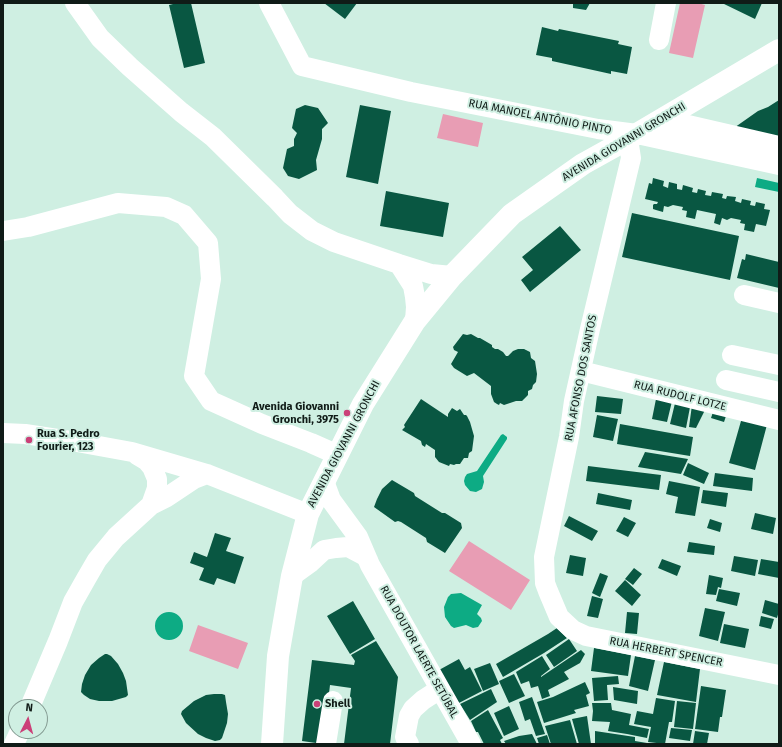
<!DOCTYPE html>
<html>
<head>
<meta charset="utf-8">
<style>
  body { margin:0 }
  #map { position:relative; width:782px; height:747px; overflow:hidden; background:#cfefe2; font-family:"Fira Sans",sans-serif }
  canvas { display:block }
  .frame { position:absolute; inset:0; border:4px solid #101b17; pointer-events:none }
  .north { position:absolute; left:8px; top:699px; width:40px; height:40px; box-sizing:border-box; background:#cfefe2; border:1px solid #839a91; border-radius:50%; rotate:6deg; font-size:11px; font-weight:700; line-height:16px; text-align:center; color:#101b17 }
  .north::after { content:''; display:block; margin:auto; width:14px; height:18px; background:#cb4078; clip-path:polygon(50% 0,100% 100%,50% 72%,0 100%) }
</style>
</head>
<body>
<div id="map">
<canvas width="782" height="747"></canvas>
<div class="frame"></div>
<div class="north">N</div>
</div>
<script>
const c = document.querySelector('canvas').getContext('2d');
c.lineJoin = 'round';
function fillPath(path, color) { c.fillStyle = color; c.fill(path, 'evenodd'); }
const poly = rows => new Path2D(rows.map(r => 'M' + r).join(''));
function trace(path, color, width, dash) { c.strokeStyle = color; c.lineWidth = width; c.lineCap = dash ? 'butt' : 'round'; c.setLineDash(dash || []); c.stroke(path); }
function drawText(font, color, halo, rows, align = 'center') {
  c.font = font + ' "Fira Sans",sans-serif'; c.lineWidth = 4; c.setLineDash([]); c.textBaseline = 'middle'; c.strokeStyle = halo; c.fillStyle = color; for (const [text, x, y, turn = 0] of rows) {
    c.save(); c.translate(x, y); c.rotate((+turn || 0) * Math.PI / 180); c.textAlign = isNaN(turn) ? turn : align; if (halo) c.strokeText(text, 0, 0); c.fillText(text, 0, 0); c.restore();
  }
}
const green = poly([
  [680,3,698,3,705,5,693,58,669,53],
  [443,114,483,123,478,147,437,138],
  [469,541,530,580,511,610,449,571],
  [198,625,248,643,238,669,189,651]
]);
const water = poly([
  [757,178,779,183,779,192,755,187],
  [503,434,507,437,507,439,483,476,484,482,482,489,476,492,470,491,465,485,464,481,465,477,467,474,477,471,501,435],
  [461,593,482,605,477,614,481,618,482,621,478,627,473,628,466,625,454,628,451,626,445,617,444,607,448,597,451,594],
  '155 626a14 14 0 1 1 28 0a14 14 0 1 1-28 0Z'
]);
const building = poly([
  [177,3,191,3,205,63,184,68,169,5],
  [324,3,357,3,345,19],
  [573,3,590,3,586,10,573,8],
  [722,3,762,3,755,19],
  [542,27,558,31,559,29,619,41,618,44,632,47,627,74,611,71,611,74,552,61,552,58,536,55],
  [779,100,779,141,731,130,758,111,768,107],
  [305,105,318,108,328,123,322,129,322,139,316,160,317,170,299,179,288,176,283,168,287,149,294,146,294,139,297,133,292,128,296,109],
  [360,105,391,111,378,184,346,177],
  [653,178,664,181,663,186,668,188,669,182,677,184,677,189,682,190,683,185,693,188,692,192,697,193,698,189,706,191,705,195,711,196,712,192,723,194,722,198,726,199,727,196,736,197,735,201,741,203,742,199,751,201,750,205,755,206,756,202,765,204,764,209,770,210,766,226,756,224,754,232,744,230,745,224,740,223,741,220,731,218,727,220,722,218,720,225,714,223,716,214,697,210,695,219,686,217,687,211,682,210,683,207,673,205,668,207,664,206,663,212,656,210,653,209,653,205,654,204,657,204,658,202,645,199,649,183,652,184],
  [386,191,449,203,443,237,380,226],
  [632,213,739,236,730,280,622,257],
  [560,226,581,250,530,292,521,280,533,270,522,257],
  [746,254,779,262,779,288,737,278,742,259,745,260],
  [463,334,467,335,471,334,478,338,480,338,492,345,492,347,495,349,498,349,503,352,506,356,508,356,513,351,518,349,524,349,530,352,531,358,535,361,537,374,536,382,533,385,532,389,528,391,528,395,522,401,516,401,504,405,500,403,499,405,497,404,494,402,491,394,491,386,474,373,467,376,454,368,451,364,458,352,454,350,453,347],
  [657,394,673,397,667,422,652,419],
  [597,396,623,399,621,414,595,412],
  [421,399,448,417,448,414,452,408,457,411,460,409,464,415,466,415,467,416,470,422,474,436,472,451,469,453,468,458,464,458,460,464,456,464,454,465,450,464,449,466,439,462,435,457,435,450,426,444,425,447,422,445,421,441,402,430,405,427,404,425],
  [676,399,691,402,686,428,670,424],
  [692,405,706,408,696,428,689,427],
  [714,409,727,413,724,422,711,418],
  [743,414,768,421,755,470,729,463],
  [597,415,618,419,613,441,593,437],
  [620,424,693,437,690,456,617,444],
  [645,452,688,459,681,474,638,467],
  [688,463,709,473,704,484,683,475],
  [588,466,661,475,659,490,586,481],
  [715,473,753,478,752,491,713,486],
  [392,480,414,493,415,496,442,513,445,513,461,523,462,528,445,553,427,542,426,538,401,522,398,521,395,522,374,507,377,499,382,489],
  [669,481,700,487,695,516,675,513,678,497,666,494],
  [703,490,728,493,726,507,701,503],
  [598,493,632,500,630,510,596,504],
  [755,513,776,518,773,534,751,529],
  [569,516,598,531,592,541,564,526],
  [624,517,636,523,628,537,616,531],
  [710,519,722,523,720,532,707,528],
  [215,533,231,538,226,551,244,557,235,584,217,578,214,585,199,580,204,568,190,563,194,552,207,557],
  [689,542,715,546,714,555,687,552],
  [570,555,586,558,583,576,566,573],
  [734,556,758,560,755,576,731,571],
  [662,559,681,566,677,576,658,568],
  [761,559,779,562,779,578,758,574],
  [634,568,642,574,633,585,625,579],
  [600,573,608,576,600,597,592,593],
  [709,575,723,578,721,588,718,587,716,595,706,594],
  [625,580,641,595,632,606,615,591],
  [719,589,740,593,737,606,716,601],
  [592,596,603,599,598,618,587,616],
  [765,600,779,604,779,611,777,618,762,613],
  [353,601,375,639,350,654,327,616],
  [705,608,725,612,718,641,699,636],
  [627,612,639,613,637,634,625,633],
  [761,616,774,619,771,629,759,626],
  [724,624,749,629,745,648,720,643],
  [557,628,567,638,544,653,503,677,496,664,548,634],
  [569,639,577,651,554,667,546,655],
  [376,641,398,677,390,744,344,744,351,688,330,685,323,744,302,741,312,660,354,665,355,661,351,655],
  [594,648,631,655,628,676,591,671],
  [581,650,585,654,580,663,564,672,569,679,548,690,550,696,542,699,538,686,531,688,529,681,521,684,516,672,542,656,550,669,541,676,541,677],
  [105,654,107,654,111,656,118,664,123,673,126,681,128,695,126,697,112,701,99,701,90,699,84,695,81,692,82,684,85,675,91,665,99,658],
  [635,656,655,660,648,691,629,686],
  [459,659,465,670,470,667,482,691,457,704,439,670],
  [664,662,700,669,696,702,657,695],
  [490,663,499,684,483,691,474,669],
  [514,674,525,696,509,703,499,681],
  [618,676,619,684,607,685,608,700,594,701,592,678],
  [585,682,590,693,586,695,589,706,574,710,576,713,544,723,537,702,553,697],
  [701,686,726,690,722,717,720,717,718,732,695,729],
  [613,687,638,691,637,704,614,700],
  [491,689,497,702,470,720,460,704],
  [214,694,222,694,225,695,226,702,228,714,227,723,222,738,220,740,215,741,206,738,198,734,186,723,181,714,182,711,194,701,206,695],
  [532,697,545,734,536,736,530,719,525,721,519,702],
  [656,698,675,701,672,722,669,722,665,744,648,742,651,727,634,724,637,711,653,714],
  [677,701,696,703,693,729,674,727],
  [592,703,611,703,612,710,631,714,629,725,649,729,647,738,627,734,608,731,610,722,592,721,593,711],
  [509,706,519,729,504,736,494,713],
  [488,710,503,738,500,740,502,744,484,744,478,732,476,732,471,721],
  [587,716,591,744,579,744,572,719],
  [570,720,577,744,551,744,545,726],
  [671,728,692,730,690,741,669,738],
  [595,731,635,737,635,741,647,743,647,744,595,744],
  [695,731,709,733,707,744,693,744],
  [532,734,537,744,506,744,504,741,519,736],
  [547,735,550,744,539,744,537,738]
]);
const minor = poly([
  [75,3,100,38,130,67,181,112,213,137,275,198,290,214,312,231,334,242,399,264,431,274,452,276],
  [269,3,302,66,411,92,598,129,637,134,779,165],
  [659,40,666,3],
  [662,119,779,146],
  [628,139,631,158,590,329,574,401,569,437,544,557,545,583,548,591,559,617,573,630,586,636,779,675],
  [3,231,28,227,118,203,166,207,184,215,208,243,211,279,194,376,211,401,262,424,311,443,338,455],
  [399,264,413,286,415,297,416,307,415,321],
  [744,295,779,303],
  [732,355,779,365],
  [581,371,779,420],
  [726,380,779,392],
  [3,433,25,434,77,442,132,452,207,474,308,514],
  [137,455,147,461,152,467,157,479,157,488,151,505],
  [324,481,331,500,358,537,370,565,471,744],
  [292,576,310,563,324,550,336,548,348,547,365,556,368,560],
  [30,707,58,641,73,602,86,579,97,560,116,537,151,505,167,497,194,479,207,474],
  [14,744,20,731],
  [326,744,333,701],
  [409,744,405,737,409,716,413,709,423,700,440,689]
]);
const major = poly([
  [272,744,278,656,292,576,308,514,363,404,415,321,452,276,512,214,583,164,637,134,779,50]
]);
const markers = [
  [347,413,4,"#cb4078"],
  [29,440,4,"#cb4078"],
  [317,704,4,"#cb4078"]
];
const streetNames = [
  ["RUA MANOEL ANTÔNIO PINTO",540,117,11],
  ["AVENIDA GIOVANNI GRONCHI",624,142,-31],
  ["RUA AFONSO DOS SANTOS",581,378,-79],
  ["RUA RUDOLF LOTZE",680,396,14],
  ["AVENIDA GIOVANNI GRONCHI",344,444,-62],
  ["RUA DOUTOR LAERTE SETÚBAL",419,652,61],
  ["RUA HERBERT SPENCER",666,652,11]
];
const poiNames = [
  ["Avenida Giovanni",339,407,"right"],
  ["Gronchi, 3975",339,420,"right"],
  ["Rua S. Pedro",37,434],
  ["Fourier, 123",37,447],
  ["Shell",325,704]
];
fillPath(green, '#e89db4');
fillPath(water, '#0dab84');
fillPath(building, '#095742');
trace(minor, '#fff', 20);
trace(major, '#fff', 22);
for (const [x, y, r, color] of markers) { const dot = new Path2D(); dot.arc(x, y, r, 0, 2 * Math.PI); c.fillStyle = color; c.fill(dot); trace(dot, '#cfefe2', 1.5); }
drawText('11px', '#101b17', '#cfefe2', streetNames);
drawText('bold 11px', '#101b17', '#cfefe2', poiNames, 'left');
</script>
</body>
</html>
